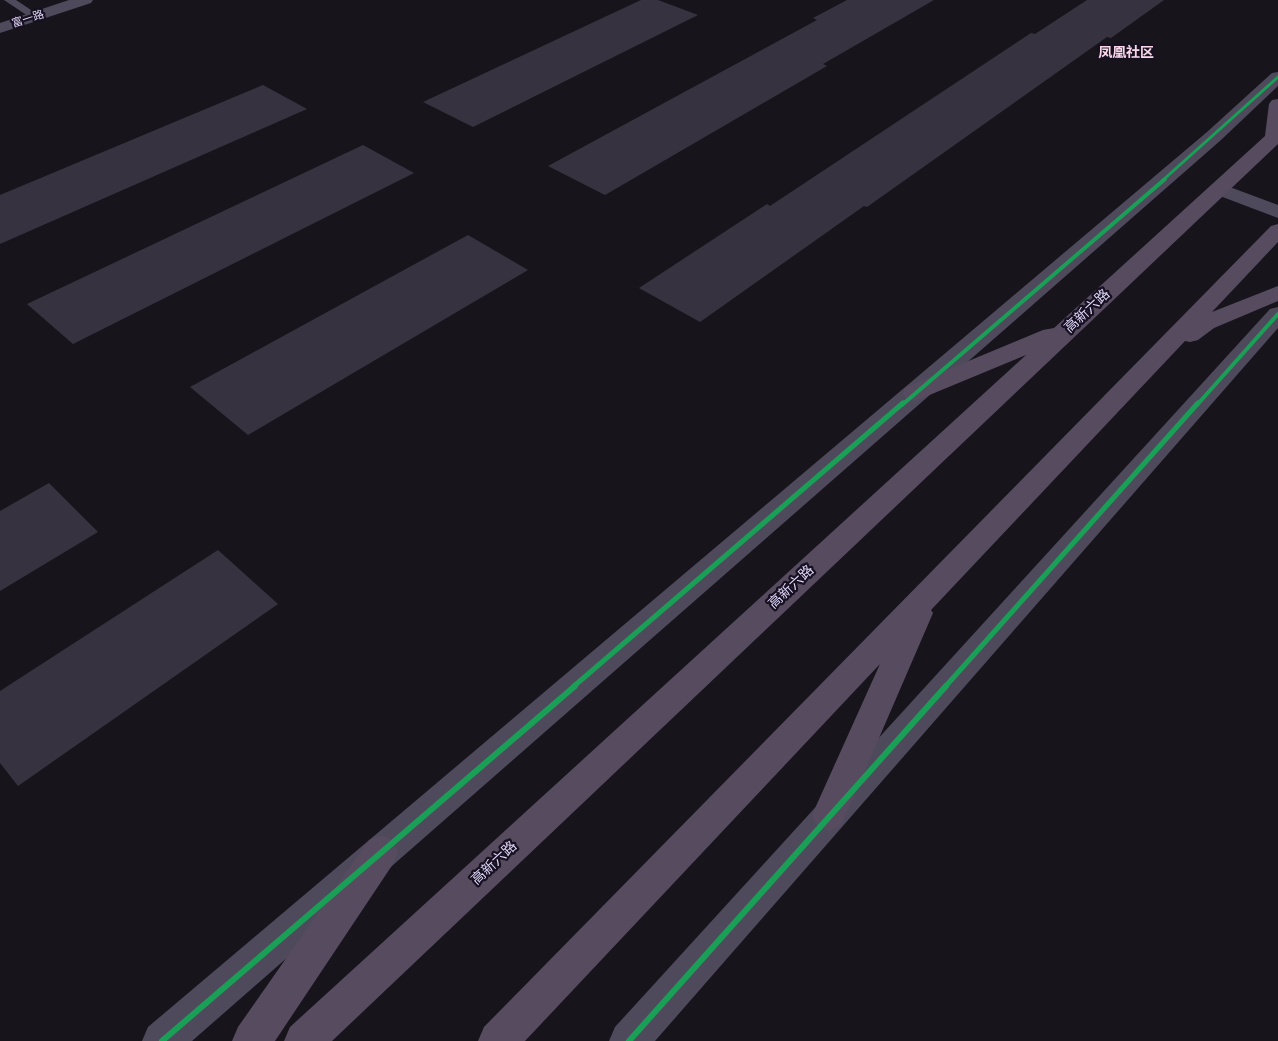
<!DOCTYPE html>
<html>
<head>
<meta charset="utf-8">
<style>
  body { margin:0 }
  canvas { display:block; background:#17141c }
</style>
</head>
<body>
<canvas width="1278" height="1041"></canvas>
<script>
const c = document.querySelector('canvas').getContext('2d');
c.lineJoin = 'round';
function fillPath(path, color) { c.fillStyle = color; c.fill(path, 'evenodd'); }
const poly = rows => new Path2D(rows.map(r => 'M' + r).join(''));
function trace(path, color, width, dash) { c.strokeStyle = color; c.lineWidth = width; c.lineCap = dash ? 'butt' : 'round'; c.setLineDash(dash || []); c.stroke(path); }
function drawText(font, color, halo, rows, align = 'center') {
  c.font = font + ' "Public Sans","Noto Sans SC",sans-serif'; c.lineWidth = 4.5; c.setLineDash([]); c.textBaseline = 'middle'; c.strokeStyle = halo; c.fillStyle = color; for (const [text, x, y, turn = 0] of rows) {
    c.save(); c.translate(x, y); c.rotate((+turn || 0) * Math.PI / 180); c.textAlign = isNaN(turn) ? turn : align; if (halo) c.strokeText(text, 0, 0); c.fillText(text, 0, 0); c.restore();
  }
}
const building = poly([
  [641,0,658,0,698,15,473,127,423,102],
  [847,0,934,0,823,64,827,66,605,195,548,166,817,20,813,18],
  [1087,0,1164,0,1111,38,1107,37,867,207,864,206,700,322,639,288,767,204,770,206,1031,33,1035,34],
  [263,85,307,109,0,244,0,195],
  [363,145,414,173,73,344,27,304],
  [468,235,528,270,248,435,190,387],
  [49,483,98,532,0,591,0,511],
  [218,550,278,604,18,786,0,763,0,691]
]);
const service = poly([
  [4,0,16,0,40,16,39,18,31,18,4,0]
]);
const tertiary = poly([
  [69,0,93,0,91,3,0,33,0,23,69,0],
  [1278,72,1278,86,1221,140,192,1041,142,1041,148,1027,1207,132,1272,73,1278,72],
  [1219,183,1278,205,1278,218,1212,193,1209,189,1212,185,1219,183],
  [1278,307,1278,328,655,1041,609,1041,615,1027,1270,309,1278,307]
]);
const primary = poly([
  [1278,99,1278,144,332,1041,284,1041,290,1027,1026,355,915,401,906,399,903,393,906,387,1043,330,1054,328,1265,136,1269,104,1272,100,1278,99],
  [1278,224,1278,242,1212,312,1278,286,1278,301,1214,328,1198,340,1190,342,1185,341,931,610,933,613,841,826,829,831,817,826,812,815,880,664,525,1041,478,1041,484,1027,1271,226,1278,224],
  [381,835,393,840,398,852,393,864,275,1041,232,1041,238,1027,369,840,381,835]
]);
const cyclewayFar3 = poly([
  [1163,180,1278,77]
]);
const cyclewayFar2 = poly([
  [902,405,1165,179],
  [1197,405,1278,314]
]);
const cyclewayFar1 = poly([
  [573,687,903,403],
  [945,687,1198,403]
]);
const cycleway = poly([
  [162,1041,575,686],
  [629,1041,946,686]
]);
const farStreetnames = [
  ["富一路",28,19,-18]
];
const farQuarternames = [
  ["凤凰社区",1126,53]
];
const streetNames = [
  ["高新六路",1087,311,-43],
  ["高新六路",791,587,-43],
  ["高新六路",494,863,-43]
];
fillPath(building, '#37323f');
fillPath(service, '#4e4a5c');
fillPath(tertiary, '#4e4a5c');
fillPath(primary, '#574b60');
trace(cyclewayFar3, '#1a9f57', 3);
trace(cyclewayFar2, '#1a9f57', 4);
trace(cyclewayFar1, '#1a9f57', 5);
trace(cycleway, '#1a9f57', 6);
drawText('11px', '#dfd6f9', '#161020', farStreetnames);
drawText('bold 14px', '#f9d7e7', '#161020', farQuarternames);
drawText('14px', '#dfd6f9', '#161020', streetNames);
</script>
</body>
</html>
